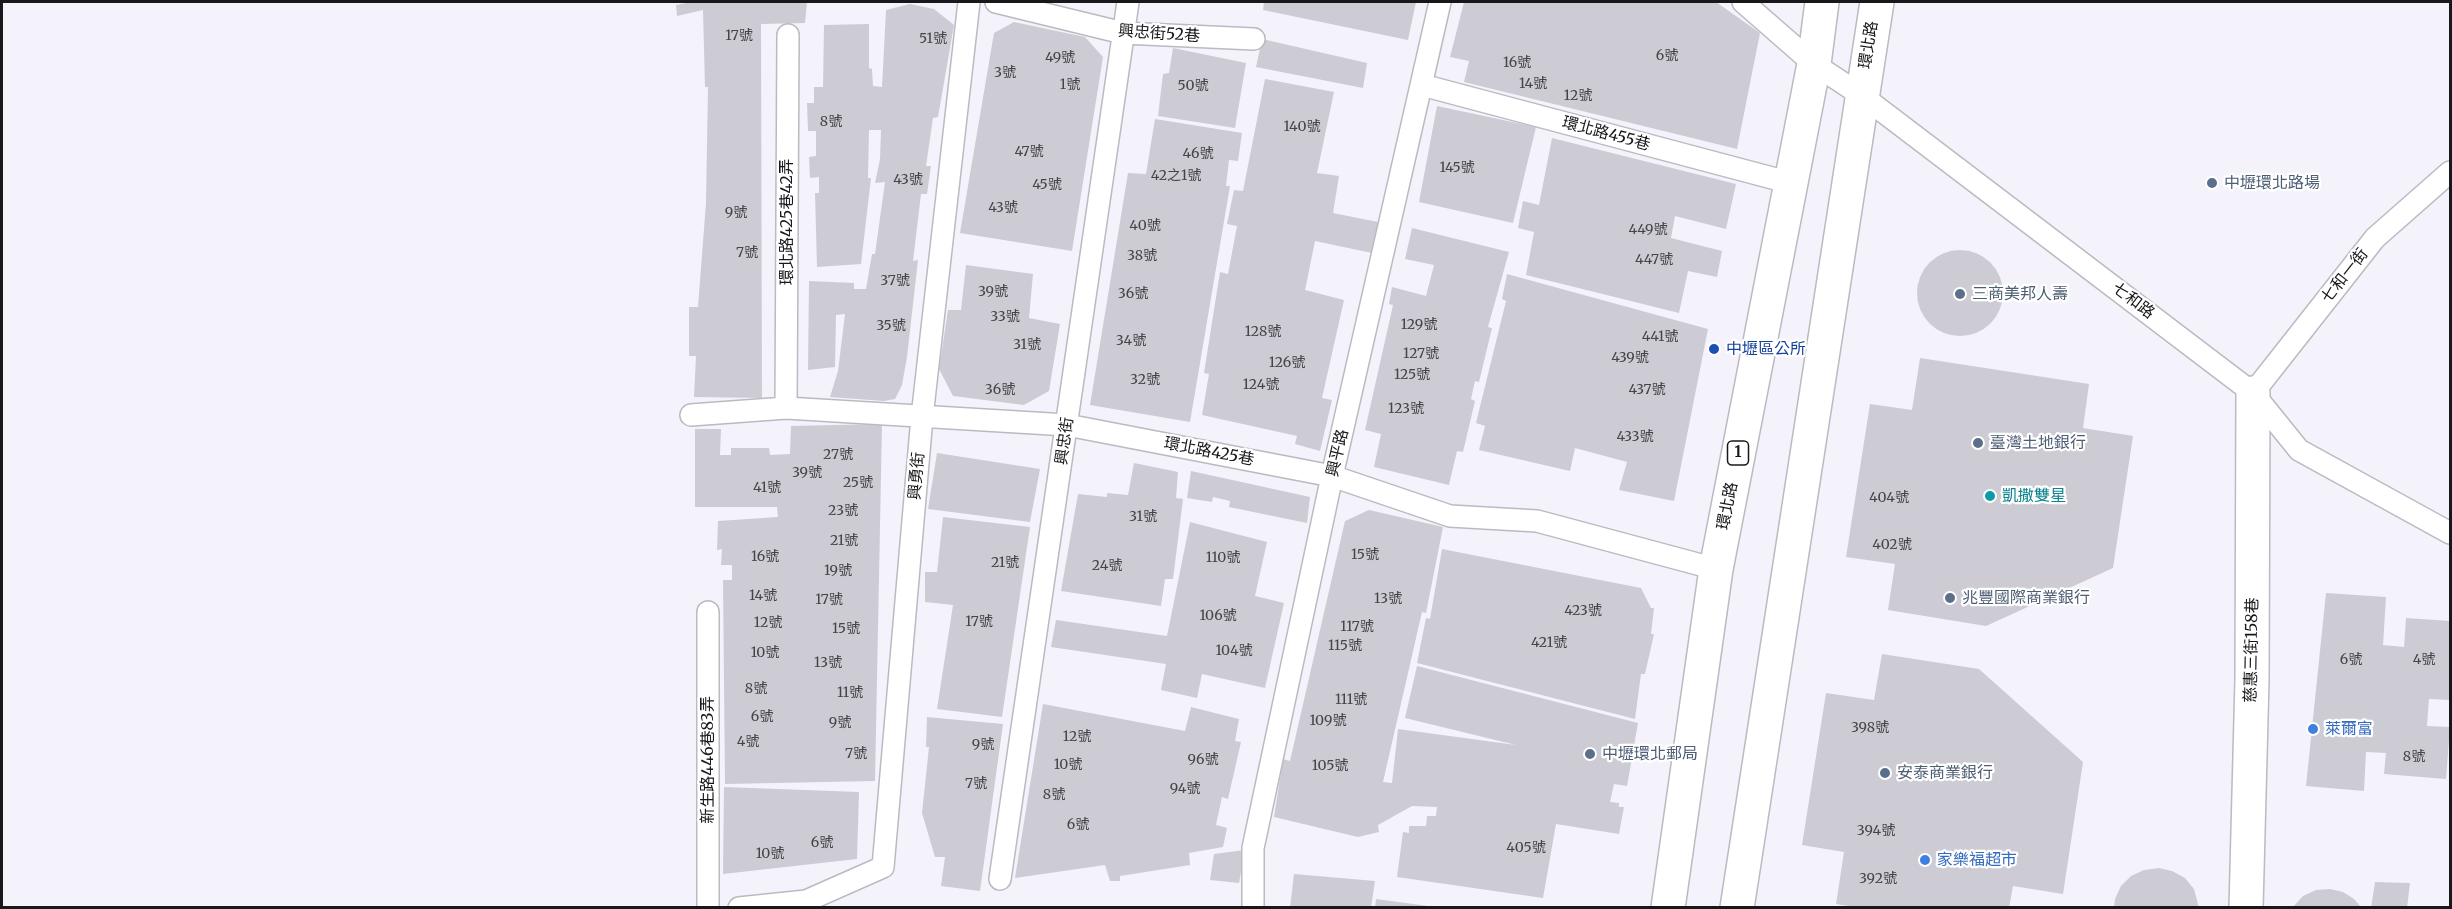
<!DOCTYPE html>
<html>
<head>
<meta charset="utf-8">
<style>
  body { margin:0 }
  #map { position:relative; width:2452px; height:909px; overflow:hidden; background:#f4f2fa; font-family:Merriweather,serif }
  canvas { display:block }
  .frame { position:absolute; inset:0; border:3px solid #18171a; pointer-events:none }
</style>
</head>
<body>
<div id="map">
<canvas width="2452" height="909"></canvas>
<div class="frame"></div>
</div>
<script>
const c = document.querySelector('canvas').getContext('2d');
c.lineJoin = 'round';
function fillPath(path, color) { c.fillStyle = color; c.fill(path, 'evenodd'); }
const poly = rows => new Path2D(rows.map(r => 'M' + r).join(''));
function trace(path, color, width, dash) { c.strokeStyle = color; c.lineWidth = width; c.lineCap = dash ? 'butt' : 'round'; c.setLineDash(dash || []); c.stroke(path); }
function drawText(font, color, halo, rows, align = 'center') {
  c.font = font + ' Merriweather,"Noto Sans TC",serif'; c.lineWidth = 4.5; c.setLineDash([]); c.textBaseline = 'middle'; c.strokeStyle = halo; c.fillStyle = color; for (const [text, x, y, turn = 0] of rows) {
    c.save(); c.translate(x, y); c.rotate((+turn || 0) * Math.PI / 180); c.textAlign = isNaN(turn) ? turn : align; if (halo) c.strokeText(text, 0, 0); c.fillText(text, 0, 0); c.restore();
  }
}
const building = poly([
  [691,2,807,2,805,23,761,24,762,398,694,397,696,356,689,356,689,307,698,307,706,203,708,87,705,87,703,10,677,16,676,5],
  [1264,2,1416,2,1408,40,1263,10],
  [1464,2,1716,2,1760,33,1737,149,1464,82,1469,61,1450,57],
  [910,4,934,9,954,25,938,117,933,118,926,166,931,166,927,194,921,194,913,261,918,260,907,357,902,385,895,399,884,401,830,397,838,371,845,314,836,315,835,367,808,370,809,281,854,283,854,289,866,289,872,254,875,254,885,182,875,183,880,159,881,130,869,130,868,178,871,178,861,264,817,267,815,193,819,193,819,177,810,178,809,157,816,156,816,131,808,131,807,103,814,103,814,87,823,87,824,25,869,24,869,68,872,69,873,86,882,87,886,10],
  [1014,22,1085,37,1103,57,1072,251,960,233,994,33],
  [1262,39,1367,63,1363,88,1256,67],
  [1173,48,1246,63,1235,128,1158,116,1163,74,1169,73],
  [1265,79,1334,92,1317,173,1339,176,1333,213,1378,222,1372,253,1315,241,1305,290,1344,300,1322,398,1332,400,1320,451,1295,444,1297,436,1202,415,1209,374,1204,373,1220,272,1228,274,1237,226,1227,224,1234,190,1243,191],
  [1437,106,1536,127,1513,223,1419,202],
  [1155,119,1242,133,1238,161,1229,160,1226,186,1230,186,1190,422,1090,405,1128,173,1146,174],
  [1552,138,1736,184,1726,229,1675,216,1671,238,1722,251,1717,277,1688,271,1679,313,1526,275,1534,232,1518,228,1523,201,1539,205],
  [1412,228,1509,252,1488,327,1492,328,1479,382,1475,381,1471,399,1475,401,1463,452,1457,451,1449,485,1374,467,1381,434,1365,430,1393,305,1389,304,1392,287,1426,296,1434,265,1405,259],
  '1917 293a43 43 0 1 1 86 0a43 43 0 1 1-86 0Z',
  [966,265,1033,274,1029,318,1060,324,1049,391,1024,405,953,396,939,369,948,310,961,310],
  [1507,274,1708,329,1674,501,1619,490,1627,462,1575,448,1570,471,1479,450,1485,426,1476,423,1506,301,1502,299],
  [1920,358,2089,384,2083,428,2133,436,2113,568,1986,626,1888,610,1895,564,1846,557,1870,404,1912,410],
  [882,424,875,781,725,784,723,580,732,580,732,565,721,565,722,549,717,550,718,521,778,517,777,507,695,507,695,429,721,429,720,455,731,455,731,448,769,448,770,455,790,454,791,426],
  [937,453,1040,469,1030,522,928,509],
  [1134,463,1178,472,1176,498,1183,499,1173,579,1165,579,1161,606,1061,591,1078,494,1107,497,1107,493,1128,495],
  [1191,471,1310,497,1307,523,1229,507,1230,501,1213,497,1212,502,1187,498],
  [1369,510,1443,527,1426,613,1422,612,1383,782,1392,783,1398,729,1516,745,1405,718,1417,666,1638,723,1627,786,1614,784,1610,802,1619,803,1619,807,1624,807,1619,834,1556,824,1543,898,1397,877,1403,832,1409,833,1409,826,1426,826,1427,816,1436,816,1437,807,1412,806,1378,825,1379,832,1358,837,1274,817,1283,759,1290,761,1345,521],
  [943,517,1030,527,1002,717,937,709,953,605,925,602,925,572,937,572],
  [1190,522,1267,542,1255,596,1284,603,1265,688,1202,674,1197,698,1161,690,1166,664,1051,647,1056,620,1167,636],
  [1442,549,1641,588,1651,608,1654,608,1651,634,1654,634,1645,674,1641,674,1635,719,1417,663,1426,618,1430,619],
  [2326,593,2386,597,2383,645,2404,647,2406,618,2450,621,2450,700,2429,699,2427,726,2450,727,2446,779,2384,774,2386,753,2366,752,2364,791,2306,786],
  [1882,654,1979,669,2083,762,2063,894,2013,886,2009,908,1861,908,1836,904,1844,852,1802,845,1826,693,1874,700],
  [1043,704,1185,731,1191,707,1239,719,1235,741,1241,742,1228,799,1222,797,1216,825,1227,828,1223,847,1189,853,1190,865,1120,876,1120,881,1110,881,1105,865,1015,878],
  [927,717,1003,724,980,891,941,886,945,857,935,857,922,813,929,747,926,747],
  [724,787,859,792,857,859,723,874],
  [1245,850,1239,883,1210,880,1214,854],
  [2159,868,2172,871,2185,878,2194,889,2199,908,2114,908,2115,899,2121,886,2131,876,2144,870],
  [1294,874,1375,881,1371,908,1290,908],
  [2375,882,2410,883,2407,908,2371,908],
  [2330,889,2343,892,2354,899,2362,908,2292,908,2303,896,2316,890],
  [1376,899,1428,906,1428,908,1375,908]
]);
const service = poly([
  [996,2,1123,33,1254,39],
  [1743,2,1814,64,1861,95,2253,393,2299,450,2450,533],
  [1422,85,1791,183],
  [2253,393,2375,238,2450,172],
  [786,408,788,35],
  [691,415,786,408,1067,425,1332,476,1450,516,1537,521,1716,569],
  [708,612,708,908],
  [1000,879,1128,2],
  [739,908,806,901,883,867,922,417,969,2],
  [1253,908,1253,848,1332,476,1440,2]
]);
const minor = poly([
  [2246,908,2252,680,2253,393]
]);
const primary = poly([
  [1668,908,1716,569,1814,64,1822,2],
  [1737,908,1877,2]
]);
const markers = [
  [2212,183,6,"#5c6f8a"],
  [1960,294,6,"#5c6f8a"],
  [1714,349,6,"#1a4fb4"],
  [1978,443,6,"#5c6f8a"],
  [1990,496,6,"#0f9aa8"],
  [1950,598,6,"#5c6f8a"],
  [2313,729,6,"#3f7fe0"],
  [1590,754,6,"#5c6f8a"],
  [1885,773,6,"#5c6f8a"],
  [1925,860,6,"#3f7fe0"]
];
const numberNames = [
  ["17號",739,36],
  ["51號",933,39],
  ["6號",1667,56],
  ["49號",1060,58],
  ["16號",1517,63],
  ["3號",1005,73],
  ["14號",1533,84],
  ["1號",1070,85],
  ["50號",1193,86],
  ["12號",1578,96],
  ["8號",831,122],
  ["140號",1302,127],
  ["47號",1029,152],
  ["46號",1198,154],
  ["145號",1457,168],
  ["42之1號",1176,176],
  ["43號",908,180],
  ["45號",1047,185],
  ["43號",1003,208],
  ["9號",736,213],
  ["40號",1145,226],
  ["449號",1648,230],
  ["7號",747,253],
  ["38號",1142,256],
  ["447號",1654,260],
  ["37號",895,281],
  ["39號",993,292],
  ["36號",1133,294],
  ["33號",1005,317],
  ["129號",1419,325],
  ["35號",891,326],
  ["128號",1263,332],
  ["441號",1660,337],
  ["34號",1131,341],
  ["31號",1027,345],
  ["127號",1421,354],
  ["439號",1630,358],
  ["126號",1287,363],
  ["125號",1412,375],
  ["32號",1145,380],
  ["124號",1261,385],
  ["36號",1000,390],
  ["437號",1647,390],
  ["123號",1406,409],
  ["433號",1635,437],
  ["27號",838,455],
  ["39號",807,473],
  ["25號",858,483],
  ["41號",767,488],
  ["404號",1889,498],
  ["23號",843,511],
  ["31號",1143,517],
  ["21號",844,541],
  ["402號",1892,545],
  ["15號",1365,555],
  ["16號",765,557],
  ["110號",1223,558],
  ["21號",1005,563],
  ["24號",1107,566],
  ["19號",838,571],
  ["14號",763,596],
  ["13號",1388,599],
  ["17號",829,600],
  ["423號",1583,611],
  ["106號",1218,616],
  ["17號",979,622],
  ["12號",768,623],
  ["117號",1357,627],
  ["15號",846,629],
  ["421號",1549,643],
  ["115號",1345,646],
  ["104號",1234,651],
  ["10號",765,653],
  ["6號",2351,660],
  ["4號",2424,660],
  ["13號",828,663],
  ["8號",756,689],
  ["11號",850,693],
  ["111號",1351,700],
  ["6號",762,717],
  ["109號",1328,721],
  ["9號",840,723],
  ["398號",1870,728],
  ["12號",1077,737],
  ["4號",748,742],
  ["9號",983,745],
  ["7號",856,754],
  ["8號",2414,757],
  ["96號",1203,760],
  ["10號",1068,765],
  ["105號",1330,766],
  ["7號",976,784],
  ["94號",1185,789],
  ["8號",1054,795],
  ["6號",1078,825],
  ["394號",1876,831],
  ["6號",822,843],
  ["405號",1526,848],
  ["10號",770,854],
  ["392號",1878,879]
];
const shields = [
  [1738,453,21]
];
const shieldNames = [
  ["1",1738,453]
];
const streetNames = [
  ["興忠街52巷",1159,34,4],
  ["環北路",1869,45,-81],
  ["環北路455巷",1606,134,15],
  ["環北路425巷42弄",787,222,-90],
  ["七和一街",2345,276,-52],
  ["七和路",2133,301,37],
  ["興忠街",1065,441,-82],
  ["環北路425巷",1209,452,11],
  ["興平路",1338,453,-77],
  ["興勇街",917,476,-85],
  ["環北路",1728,506,-79],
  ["慈惠三街158巷",2252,650,-89],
  ["新生路446巷83弄",708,760,-90]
];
const serviceNames = [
  ["中壢環北路場",2224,183],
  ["三商美邦人壽",1972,294],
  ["臺灣土地銀行",1990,443],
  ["兆豐國際商業銀行",1962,598],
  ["中壢環北郵局",1602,754],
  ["安泰商業銀行",1897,773]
];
const transitNames = [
  ["中壢區公所",1726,349]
];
const cultureNames = [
  ["凱撒雙星",2002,496]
];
const shopNames = [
  ["萊爾富",2325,729],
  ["家樂福超市",1937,860]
];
fillPath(building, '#cdccd4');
trace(service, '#bcb9c1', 24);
trace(minor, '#bcb9c1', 36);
trace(primary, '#bcb9c1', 36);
trace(service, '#fff', 21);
trace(minor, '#fff', 33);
trace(primary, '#fff', 33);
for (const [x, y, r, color] of markers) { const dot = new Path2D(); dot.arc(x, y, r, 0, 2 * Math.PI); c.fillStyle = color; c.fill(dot); trace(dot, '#fff', 2); }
drawText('14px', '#454448', null, numberNames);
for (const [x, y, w] of shields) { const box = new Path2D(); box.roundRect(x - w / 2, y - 12, w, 24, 4.5); c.fillStyle = '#fff'; c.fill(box); trace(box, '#18171a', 1.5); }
drawText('bold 15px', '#18171a', null, shieldNames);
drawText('16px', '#18171a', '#fff', streetNames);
drawText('16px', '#4e5e75', '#fff', serviceNames, 'left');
drawText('16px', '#164399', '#fff', transitNames, 'left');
drawText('16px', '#0d838f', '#fff', cultureNames, 'left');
drawText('16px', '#366cbe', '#fff', shopNames, 'left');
</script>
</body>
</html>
